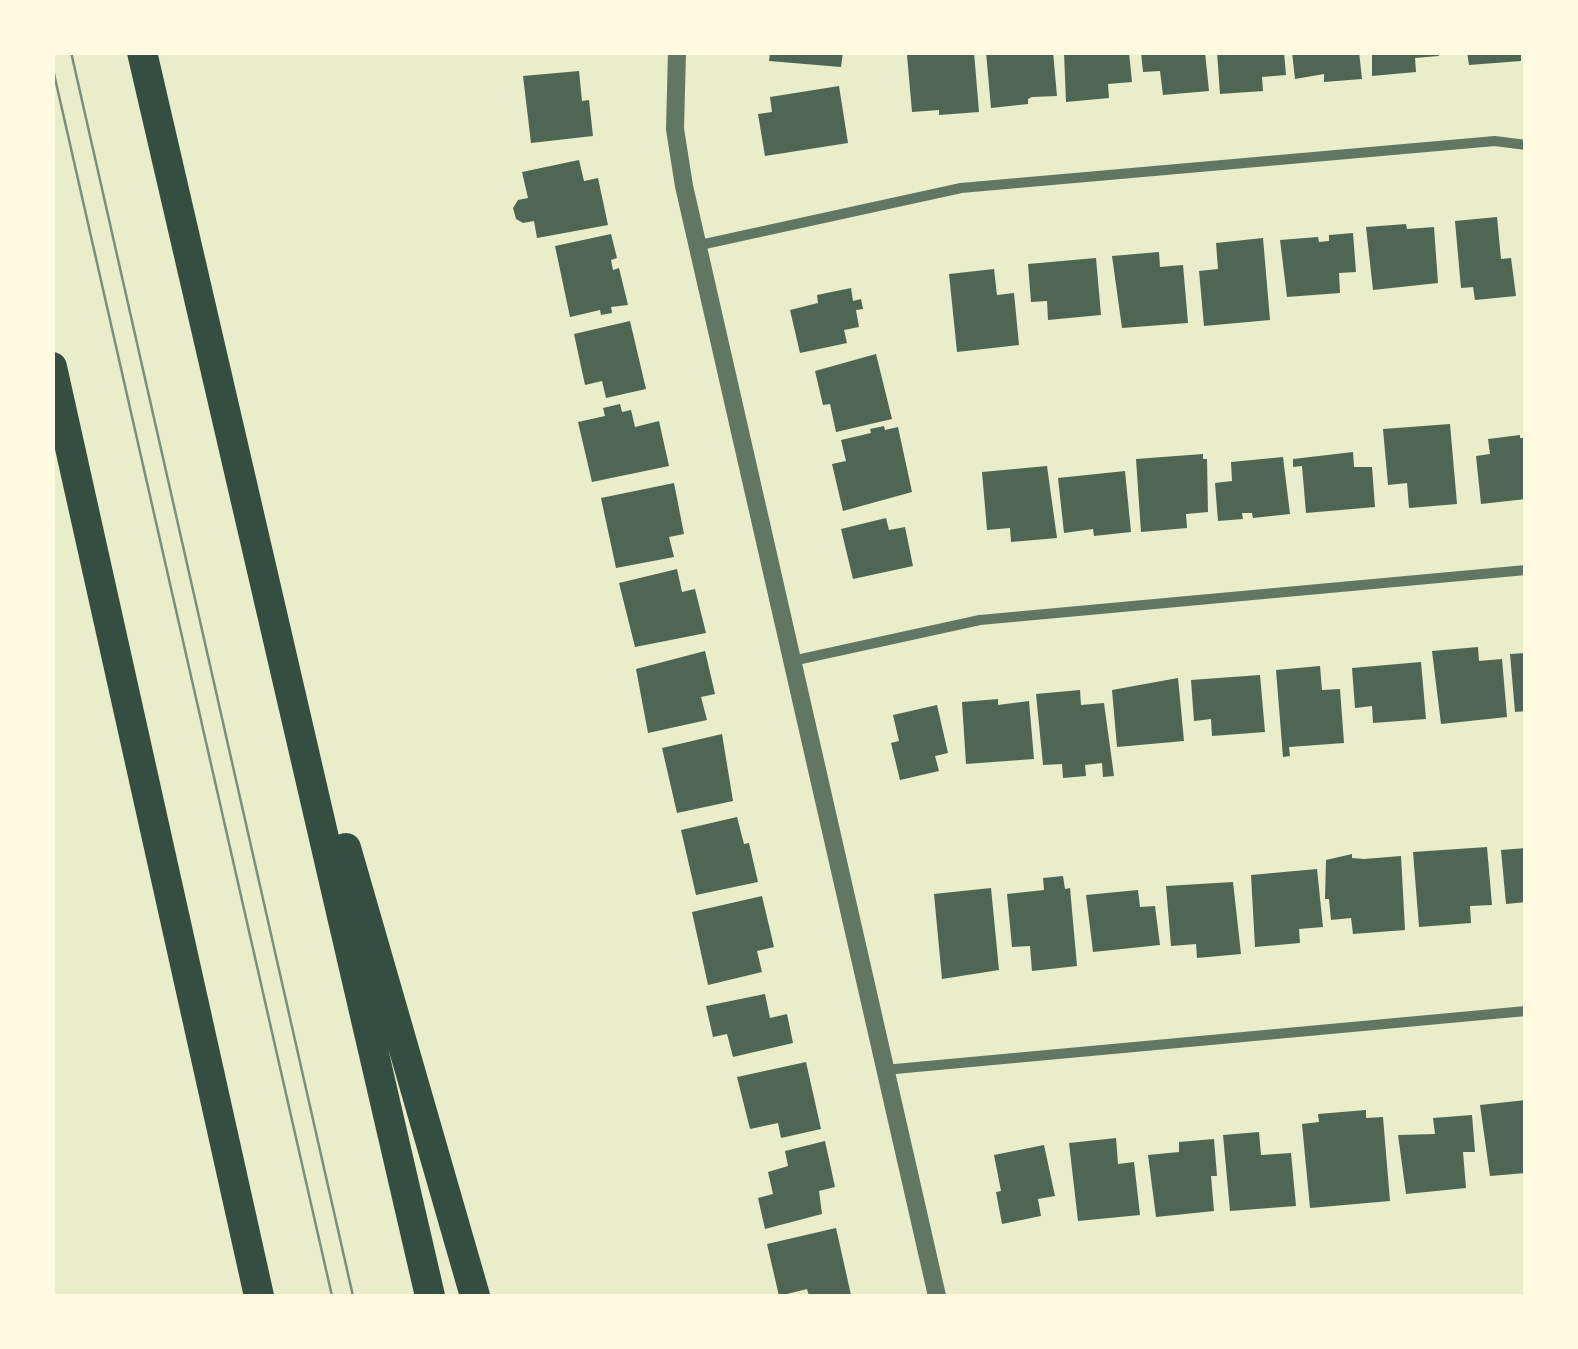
<!DOCTYPE html>
<html>
<head>
<meta charset="utf-8">
<style>
  body { margin:0 }
  #map { position:relative; width:1578px; height:1349px; overflow:hidden; background:#e9edc9; font-family:"Varela Round",sans-serif }
  canvas { display:block }
  .frame { position:absolute; inset:0; border:55px solid #fefae0; pointer-events:none }
</style>
</head>
<body>
<div id="map">
<canvas width="1578" height="1349"></canvas>
<div class="frame"></div>
</div>
<script>
const c = document.querySelector('canvas').getContext('2d');
c.lineJoin = 'round';
function fillPath(path, color) { c.fillStyle = color; c.fill(path, 'evenodd'); }
const poly = rows => new Path2D(rows.map(r => 'M' + r).join(''));
function trace(path, color, width, dash) { c.strokeStyle = color; c.lineWidth = width; c.lineCap = dash ? 'butt' : 'round'; c.setLineDash(dash || []); c.stroke(path); }
const building = poly([
  [770,52,843,52,841,67,769,61],
  [940,52,974,52,979,112,939,115,939,110,912,112,907,55],
  [986,52,1053,52,1057,96,1032,97,1028,99,1028,104,991,108],
  [1064,52,1129,52,1132,82,1108,84,1109,98,1066,102],
  [1141,52,1205,52,1209,91,1163,95,1160,71,1143,72],
  [1217,52,1284,52,1286,75,1262,77,1263,91,1220,94],
  [1292,52,1359,52,1362,79,1324,82,1324,74,1295,79],
  [1372,52,1438,52,1439,56,1415,58,1416,72,1372,76],
  [1467,52,1521,52,1521,61,1469,65],
  [579,71,582,101,589,100,593,136,531,143,523,76],
  [839,86,848,143,765,156,758,114,772,112,770,97],
  [579,160,584,181,598,178,608,225,537,238,534,221,523,223,516,219,513,208,518,200,528,198,522,172],
  [1497,217,1501,259,1511,258,1516,296,1475,300,1473,287,1461,288,1455,221],
  [1406,224,1407,229,1434,227,1438,283,1373,290,1366,227],
  [1353,233,1356,272,1339,273,1340,293,1287,297,1280,240,1318,237,1319,242,1329,241,1329,235],
  [611,234,617,258,611,260,613,270,619,268,628,305,611,307,612,313,601,315,600,310,570,317,555,246],
  [1263,238,1270,320,1204,326,1199,271,1218,269,1216,243],
  [1159,252,1160,267,1183,265,1188,323,1122,328,1112,256],
  [1096,258,1101,315,1048,320,1047,301,1031,302,1028,264],
  [994,269,997,295,1014,293,1019,345,957,352,949,274],
  [851,288,853,301,861,299,863,309,856,310,859,327,844,330,847,343,800,353,790,310,818,303,817,295],
  [630,321,646,389,606,398,602,381,585,385,574,334],
  [876,354,892,419,836,432,830,404,823,405,815,371],
  [620,404,622,412,631,410,635,427,659,421,669,466,592,482,578,422,605,416,603,408],
  [1450,424,1457,504,1409,508,1407,483,1388,485,1383,429],
  [884,426,885,430,898,427,912,492,843,511,832,464,846,461,841,440,871,433,870,429],
  [1520,435,1520,438,1526,438,1526,471,1523,472,1526,499,1481,504,1476,456,1490,454,1488,439],
  [1353,452,1354,467,1372,467,1375,507,1306,513,1302,466,1293,467,1293,459],
  [1203,454,1203,459,1207,459,1208,512,1186,514,1187,528,1141,532,1136,459],
  [1283,457,1290,514,1253,518,1252,513,1242,513,1243,519,1218,521,1215,483,1232,481,1231,462],
  [1047,466,1057,538,1011,542,1010,528,987,530,982,472],
  [1125,471,1131,532,1094,536,1093,529,1064,533,1058,478],
  [674,483,684,534,669,537,674,557,616,568,601,498],
  [886,518,889,530,905,527,913,566,853,579,841,529],
  [677,569,682,592,695,589,706,633,635,647,619,583],
  [1478,647,1479,661,1502,659,1507,717,1441,724,1432,651],
  [705,651,715,694,701,697,707,720,648,733,636,669],
  [1526,653,1526,711,1515,712,1510,654],
  [1421,662,1426,719,1373,723,1372,706,1355,708,1352,668],
  [1320,666,1322,690,1340,689,1344,743,1289,747,1290,756,1283,757,1276,670],
  [1260,675,1265,732,1212,736,1211,719,1194,721,1191,680],
  [1178,678,1184,741,1117,747,1112,690],
  [1080,690,1081,705,1104,703,1114,776,1103,777,1102,763,1085,765,1086,776,1063,778,1062,764,1043,765,1036,694],
  [998,699,998,705,1029,701,1034,759,966,764,962,702],
  [937,705,948,753,935,756,939,771,900,780,891,743,899,741,893,715],
  [722,734,733,801,677,813,662,748],
  [737,817,744,844,749,843,758,882,696,895,681,830],
  [1487,847,1492,905,1470,906,1471,923,1419,927,1413,852],
  [1526,848,1526,902,1506,904,1501,850],
  [1352,854,1352,858,1364,859,1401,856,1405,930,1353,934,1351,918,1331,920,1329,899,1325,899,1326,860],
  [1317,869,1323,927,1299,929,1300,943,1255,947,1251,875],
  [1063,876,1065,889,1070,888,1077,966,1032,971,1030,946,1012,947,1007,894,1044,890,1043,878],
  [1233,882,1241,954,1197,958,1196,944,1171,946,1166,886],
  [991,888,999,970,942,979,934,894],
  [1138,890,1140,907,1155,906,1160,945,1093,952,1086,895],
  [762,896,774,947,757,951,762,972,708,985,692,912],
  [765,994,770,1018,787,1014,793,1043,733,1057,727,1034,713,1037,706,1006],
  [806,1062,821,1129,781,1138,778,1123,750,1129,737,1077],
  [1526,1100,1526,1173,1490,1176,1480,1105],
  [1366,1110,1366,1118,1383,1117,1390,1201,1310,1208,1302,1124,1319,1122,1318,1114],
  [1472,1115,1475,1152,1463,1152,1466,1188,1406,1194,1398,1135,1435,1134,1433,1118],
  [1259,1132,1261,1155,1291,1153,1296,1206,1230,1211,1223,1135],
  [1116,1138,1118,1164,1134,1162,1140,1215,1078,1221,1069,1143],
  [1214,1139,1217,1176,1211,1176,1214,1211,1156,1217,1148,1155,1179,1152,1179,1142],
  [825,1141,835,1187,819,1191,822,1214,765,1229,758,1198,773,1194,768,1172,788,1166,785,1151],
  [1044,1145,1055,1196,1038,1199,1041,1216,1002,1224,996,1192,1001,1191,994,1155],
  [836,1228,851,1295,809,1296,807,1289,779,1296,767,1244]
]);
const minor = poly([
  [700,245,961,188,1495,141,1526,145],
  [792,661,980,620,1526,570],
  [884,1070,1526,1011]
]);
const tertiary = poly([
  [677,52,675,129,684,186,937,1296]
]);
const motorway = poly([
  [142,52,430,1296],
  [52,367,259,1296],
  [346,848,475,1296]
]);
const tram = poly([
  [71,52,353,1296],
  [52,65,332,1296]
]);
fillPath(building, '#4f6655');
trace(minor, '#617663', 10);
trace(tertiary, '#617663', 18);
trace(motorway, '#344e41', 30);
trace(tram, '#7c8e77', 2.5);
</script>
</body>
</html>
